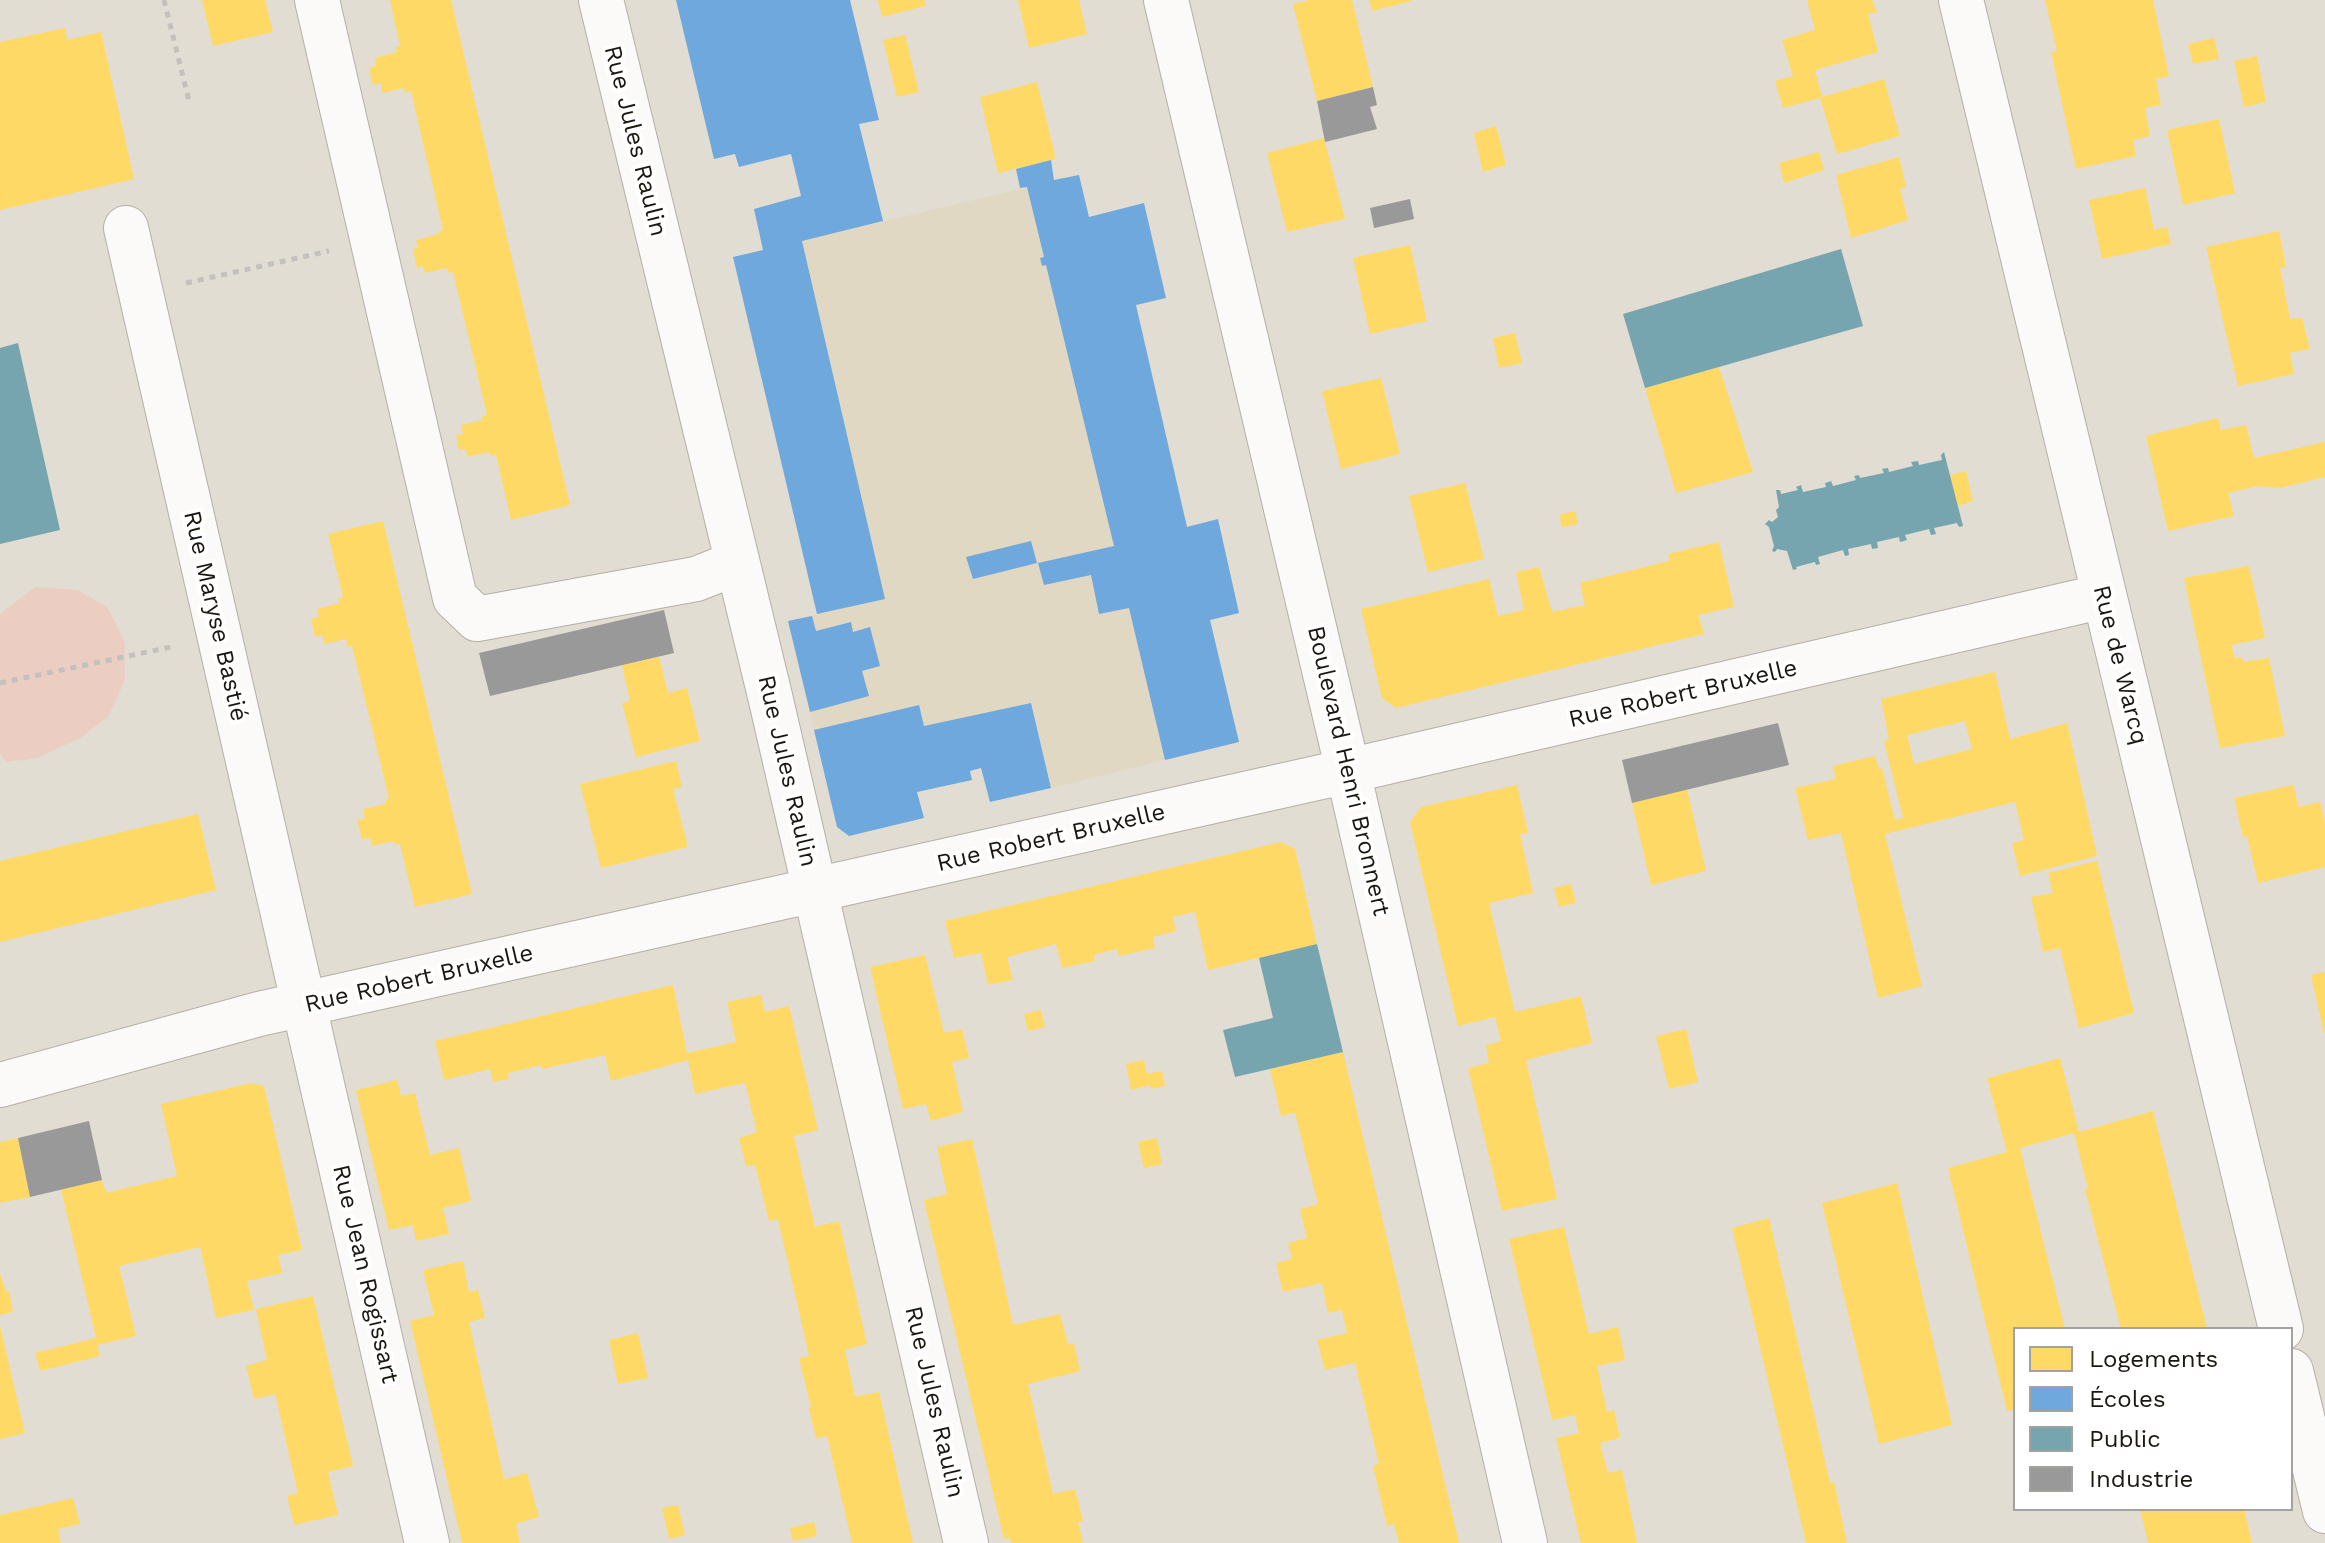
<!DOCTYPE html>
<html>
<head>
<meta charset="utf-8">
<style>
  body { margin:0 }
  #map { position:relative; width:2325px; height:1543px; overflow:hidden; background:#e2ddd2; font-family:"Work Sans",sans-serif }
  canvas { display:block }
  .legend { position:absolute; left:2013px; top:1327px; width:280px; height:184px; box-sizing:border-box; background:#fff; border:2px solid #a3a29f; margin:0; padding:10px 14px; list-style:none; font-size:24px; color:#1a1710 }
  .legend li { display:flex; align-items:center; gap:16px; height:40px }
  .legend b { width:40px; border:2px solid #a3a29f }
</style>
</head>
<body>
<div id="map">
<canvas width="2325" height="1543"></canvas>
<ul class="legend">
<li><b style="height:22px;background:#ffd966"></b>Logements</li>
<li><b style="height:22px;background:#6fa8dc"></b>Écoles</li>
<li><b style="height:22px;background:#76a5af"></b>Public</li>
<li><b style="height:22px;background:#999"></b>Industrie</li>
</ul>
</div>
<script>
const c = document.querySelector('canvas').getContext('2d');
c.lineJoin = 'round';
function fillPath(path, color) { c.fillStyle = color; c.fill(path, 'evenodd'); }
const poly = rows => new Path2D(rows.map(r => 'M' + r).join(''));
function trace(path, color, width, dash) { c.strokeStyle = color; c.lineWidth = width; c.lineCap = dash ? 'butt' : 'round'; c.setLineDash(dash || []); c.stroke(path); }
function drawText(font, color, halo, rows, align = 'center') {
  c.font = font + ' "Work Sans",sans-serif'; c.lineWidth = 8; c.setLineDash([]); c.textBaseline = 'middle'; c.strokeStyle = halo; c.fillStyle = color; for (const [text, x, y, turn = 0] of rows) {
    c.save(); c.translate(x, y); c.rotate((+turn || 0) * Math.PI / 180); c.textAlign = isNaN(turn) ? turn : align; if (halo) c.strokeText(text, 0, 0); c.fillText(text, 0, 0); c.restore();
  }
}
const built = poly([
  [1079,175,1089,217,1144,203,1166,298,1136,306,1187,527,1218,519,1239,613,1210,620,1239,742,1051,788,1031,703,924,726,919,705,814,730,788,621,817,614,733,257]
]);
const green = poly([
  [35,587,78,590,108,608,125,643,125,680,108,717,80,738,37,758,7,762,0,754,0,614]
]);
const homes = poly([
  [202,0,265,0,273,32,213,46],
  [390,0,451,0,570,505,511,520,496,455,491,456,489,452,467,457,466,449,459,450,456,435,463,434,461,425,483,420,482,416,487,415,453,272,448,273,447,268,424,273,423,266,417,268,413,249,418,248,416,240,439,234,438,232,443,230,411,91,405,93,404,88,382,93,381,83,373,85,369,68,376,66,375,58,397,52,395,47,400,46],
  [878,0,924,0,926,6,882,17],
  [1018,0,1079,0,1087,34,1029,48],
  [1310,0,1352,0,1373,87,1317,101,1293,4],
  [1369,0,1411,0,1411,1,1372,11],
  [1807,0,1872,0,1877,12,1868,14,1878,52,1815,70,1822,97,1884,79,1900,136,1837,154,1820,98,1783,108,1775,81,1793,76,1782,40,1815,30],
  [2045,0,2153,0,2169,76,2156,79,2161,105,2145,108,2150,136,2133,140,2136,156,2076,169,2051,52,2057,51],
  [65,28,67,40,101,32,134,179,0,210,0,42],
  [905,35,919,92,897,97,883,40],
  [2214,38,2219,59,2193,64,2188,44],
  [2257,56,2266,102,2244,107,2234,61],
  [1037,82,1056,159,998,173,980,97],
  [2219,119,2235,193,2183,205,2167,130],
  [1496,126,1506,165,1483,172,1474,133],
  [1324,138,1345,219,1287,232,1267,153],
  [1819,152,1824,170,1784,183,1779,163],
  [1899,157,1906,187,1900,189,1908,220,1851,238,1836,175],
  [2145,188,2154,230,2167,227,2171,244,2102,259,2089,200],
  [2279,231,2286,267,2280,268,2290,319,2302,318,2310,349,2290,353,2294,374,2238,386,2206,247],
  [1410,245,1427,321,1370,334,1353,258],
  [1515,333,1522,363,1499,368,1493,338],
  [1719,367,1753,472,1676,493,1645,388],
  [1381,378,1400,454,1341,469,1322,391],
  [2218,418,2221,430,2246,425,2254,458,2325,442,2325,477,2280,488,2258,486,2228,493,2234,516,2168,531,2146,436],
  [1966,471,1973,501,1958,506,1950,475],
  [1465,483,1484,559,1428,572,1409,496],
  [1575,511,1578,524,1562,527,1559,515],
  [383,521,472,894,415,907,400,844,395,845,394,841,372,846,370,838,362,839,357,820,365,819,363,809,386,804,385,800,389,798,352,646,348,647,346,639,324,644,323,635,315,637,311,619,319,617,317,609,340,603,338,598,343,597,328,534],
  [1719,542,1734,607,1698,615,1704,634,1396,708,1382,698,1361,609,1489,579,1498,616,1524,610,1516,572,1539,567,1552,612,1585,605,1580,583,1665,562,1670,560,1668,554],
  [2249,566,2265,638,2231,645,2235,658,2242,657,2243,662,2269,658,2285,736,2220,748,2184,578],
  [659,657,668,693,687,688,700,741,636,757,622,703,630,701,622,665],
  [1995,672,2010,739,2067,723,2097,856,2020,876,2012,843,2024,840,2015,802,1885,834,1922,986,1878,998,1841,833,1808,840,1795,788,1836,779,1833,766,1875,756,1879,769,1882,768,1895,820,1903,818,1884,741,1889,739,1881,699],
  [1965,721,1972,749,1914,764,1907,735],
  [676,761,682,787,673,789,688,847,601,868,580,784],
  [1517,785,1528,833,1520,834,1533,893,1489,903,1515,1012,1581,996,1592,1043,1526,1060,1557,1199,1502,1211,1468,1068,1489,1063,1486,1045,1501,1041,1495,1017,1458,1026,1410,822,1421,807],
  [2293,785,2299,807,2320,802,2325,822,2325,867,2258,883,2247,836,2243,837,2234,798],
  [1687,789,1706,871,1651,885,1632,803],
  [198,814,216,890,0,942,0,861],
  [1281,842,1295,849,1317,944,1208,970,1195,912,1173,917,1176,931,1153,937,1155,948,1119,956,1117,949,1094,955,1095,961,1062,968,1056,944,1007,957,1013,980,988,985,981,953,954,958,945,921],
  [2097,861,2134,1013,2079,1028,2060,948,2043,952,2031,897,2053,893,2048,873],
  [1571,884,1576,903,1559,907,1554,888],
  [925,955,944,1033,962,1029,969,1058,952,1062,963,1112,931,1121,926,1104,903,1109,870,967],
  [2325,972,2325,1033,2324,1033,2311,975],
  [673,985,687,1053,736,1042,727,1002,761,995,765,1012,789,1006,818,1130,794,1136,804,1181,815,1227,839,1221,867,1344,845,1350,855,1397,879,1392,913,1543,852,1543,827,1436,816,1438,809,1408,811,1407,799,1358,809,1356,778,1219,769,1221,755,1165,746,1166,739,1138,757,1132,745,1083,695,1094,688,1060,611,1081,605,1055,542,1069,541,1065,508,1073,509,1079,493,1082,490,1069,444,1080,435,1041],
  [1041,1010,1045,1027,1028,1031,1024,1014],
  [1686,1029,1698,1082,1669,1089,1656,1036],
  [1343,1052,1358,1116,1459,1543,1399,1543,1394,1524,1387,1526,1373,1466,1379,1464,1355,1363,1325,1370,1317,1340,1347,1333,1342,1310,1328,1313,1322,1283,1283,1292,1276,1263,1292,1259,1288,1243,1307,1238,1300,1209,1318,1204,1295,1113,1281,1116,1270,1069],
  [2060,1058,2079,1132,2153,1111,2207,1329,2121,1329,2085,1189,2088,1189,2074,1133,2020,1148,2065,1329,2015,1329,2015,1409,2007,1411,1948,1168,2007,1152,1987,1078],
  [1144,1060,1147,1074,1162,1071,1165,1086,1151,1089,1150,1085,1131,1090,1126,1064],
  [397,1080,401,1096,415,1093,430,1155,459,1148,471,1201,443,1208,449,1234,416,1241,413,1225,389,1230,356,1090],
  [251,1083,264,1086,302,1250,278,1255,282,1273,247,1281,254,1310,216,1318,200,1247,119,1266,136,1336,97,1345,100,1356,40,1371,35,1353,96,1338,61,1189,102,1180,106,1193,177,1176,161,1104],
  [18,1138,30,1197,0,1203,0,1142],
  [1157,1138,1162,1164,1144,1168,1138,1142],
  [972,1139,1013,1325,1060,1314,1068,1345,1074,1343,1080,1371,1028,1384,1053,1494,1075,1489,1083,1521,1078,1522,1083,1543,1011,1543,1010,1537,1004,1539,924,1200,947,1194,937,1147],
  [1897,1183,1952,1425,1879,1444,1822,1203],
  [1769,1218,1830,1483,1834,1482,1847,1543,1806,1543,1732,1228],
  [1564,1227,1589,1334,1618,1327,1625,1360,1597,1366,1607,1412,1614,1410,1620,1438,1600,1443,1608,1473,1622,1470,1637,1543,1581,1543,1556,1438,1579,1433,1575,1415,1552,1420,1509,1239],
  [463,1261,469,1292,478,1290,485,1318,469,1322,504,1479,527,1473,539,1517,516,1524,520,1543,462,1543,410,1321,434,1315,423,1270],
  [0,1273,6,1292,9,1291,13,1312,0,1315],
  [313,1296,353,1466,328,1472,338,1515,294,1525,287,1496,298,1493,275,1394,254,1399,246,1366,267,1360,256,1309],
  [0,1326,25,1433,0,1439],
  [638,1333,648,1378,618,1384,609,1340],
  [73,1498,80,1524,58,1529,61,1543,0,1543,0,1515],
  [678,1505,685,1535,669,1539,662,1508],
  [2140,1509,2244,1509,2252,1543,2148,1543],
  [814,1522,817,1536,793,1541,790,1528]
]);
const schools = poly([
  [676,0,850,0,879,120,859,124,883,221,802,241,885,599,817,614,733,257,763,250,754,209,801,196,791,154,739,167,735,154,714,159],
  [1051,160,1054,180,1079,175,1089,217,1144,203,1166,298,1136,305,1187,527,1218,519,1239,613,1210,620,1239,742,1165,760,1129,608,1099,614,1091,575,1044,585,1038,563,1114,546,1046,265,1042,266,1040,258,1044,257,1027,187,1020,188,1016,169],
  [1031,541,1037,563,973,579,966,557],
  [812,616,816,631,851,622,853,632,870,627,880,666,862,671,869,696,810,712,788,621],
  [1031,703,1051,788,990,802,981,768,970,771,972,780,917,792,924,818,849,836,837,827,814,730,919,705,924,726]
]);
const public = poly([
  [1841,249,1863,326,1645,388,1623,314],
  [18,343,60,530,0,544,0,348],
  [1944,452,1963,526,1959,527,1957,523,1934,528,1936,534,1931,535,1929,529,1905,535,1907,540,1900,542,1899,537,1877,542,1878,548,1872,549,1871,544,1848,549,1849,555,1845,556,1843,550,1818,557,1820,564,1816,565,1815,562,1796,567,1797,569,1793,570,1787,551,1777,549,1775,552,1772,551,1774,546,1769,527,1765,524,1769,520,1772,522,1778,517,1776,510,1779,507,1776,490,1780,490,1781,494,1798,490,1796,487,1801,485,1803,492,1826,487,1825,483,1831,481,1833,486,1856,480,1854,476,1859,475,1860,478,1884,473,1882,469,1888,468,1889,472,1913,466,1911,462,1918,461,1919,465,1942,460,1941,455],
  [1317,944,1343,1052,1235,1077,1223,1030,1273,1018,1259,958]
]);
const industry = poly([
  [1373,87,1377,105,1370,107,1377,129,1325,142,1317,101],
  [1410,199,1414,219,1374,228,1370,208],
  [664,610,674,653,490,696,479,653],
  [1778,723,1789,765,1632,803,1622,760],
  [89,1121,102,1180,30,1197,18,1138]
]);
const path = poly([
  [164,0,190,105],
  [186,283,329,251],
  [0,683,171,647]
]);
const minor = poly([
  [317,0,455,598,477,619,696,579,737,563],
  [601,0,770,696,966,1543],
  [126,228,427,1543],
  [0,1085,259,1014,1348,771,1166,0]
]);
const major = poly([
  [1961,0,2281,1329],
  [2291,1371,2325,1511],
  [1525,1543,1348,771,2104,596]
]);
const streetNames = [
  ["Rue Jules Raulin",635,141,76],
  ["Rue Maryse Bastié",215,616,77],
  ["Rue de Warcq",2120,665,76],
  ["Rue Robert Bruxelle",1683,694,-13],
  ["Rue Jules Raulin",787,771,77],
  ["Boulevard Henri Bronnert",1348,771,77],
  ["Rue Robert Bruxelle",1051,838,-13],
  ["Rue Robert Bruxelle",419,979,-13],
  ["Rue Jean Rogissart",365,1274,77],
  ["Rue Jules Raulin",934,1402,77]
];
fillPath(built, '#e1d8c4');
fillPath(green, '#ebcdc2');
fillPath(homes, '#ffd966');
fillPath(schools, '#6fa8dc');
fillPath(public, '#76a5af');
fillPath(industry, '#999');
trace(minor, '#b4b0a8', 46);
trace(major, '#b4b0a8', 46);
trace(path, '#c2c1be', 5, [6, 6]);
trace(minor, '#fbfaf8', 44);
trace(major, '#fbfaf8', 44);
drawText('24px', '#1a1710', '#fff', streetNames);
</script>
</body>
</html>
